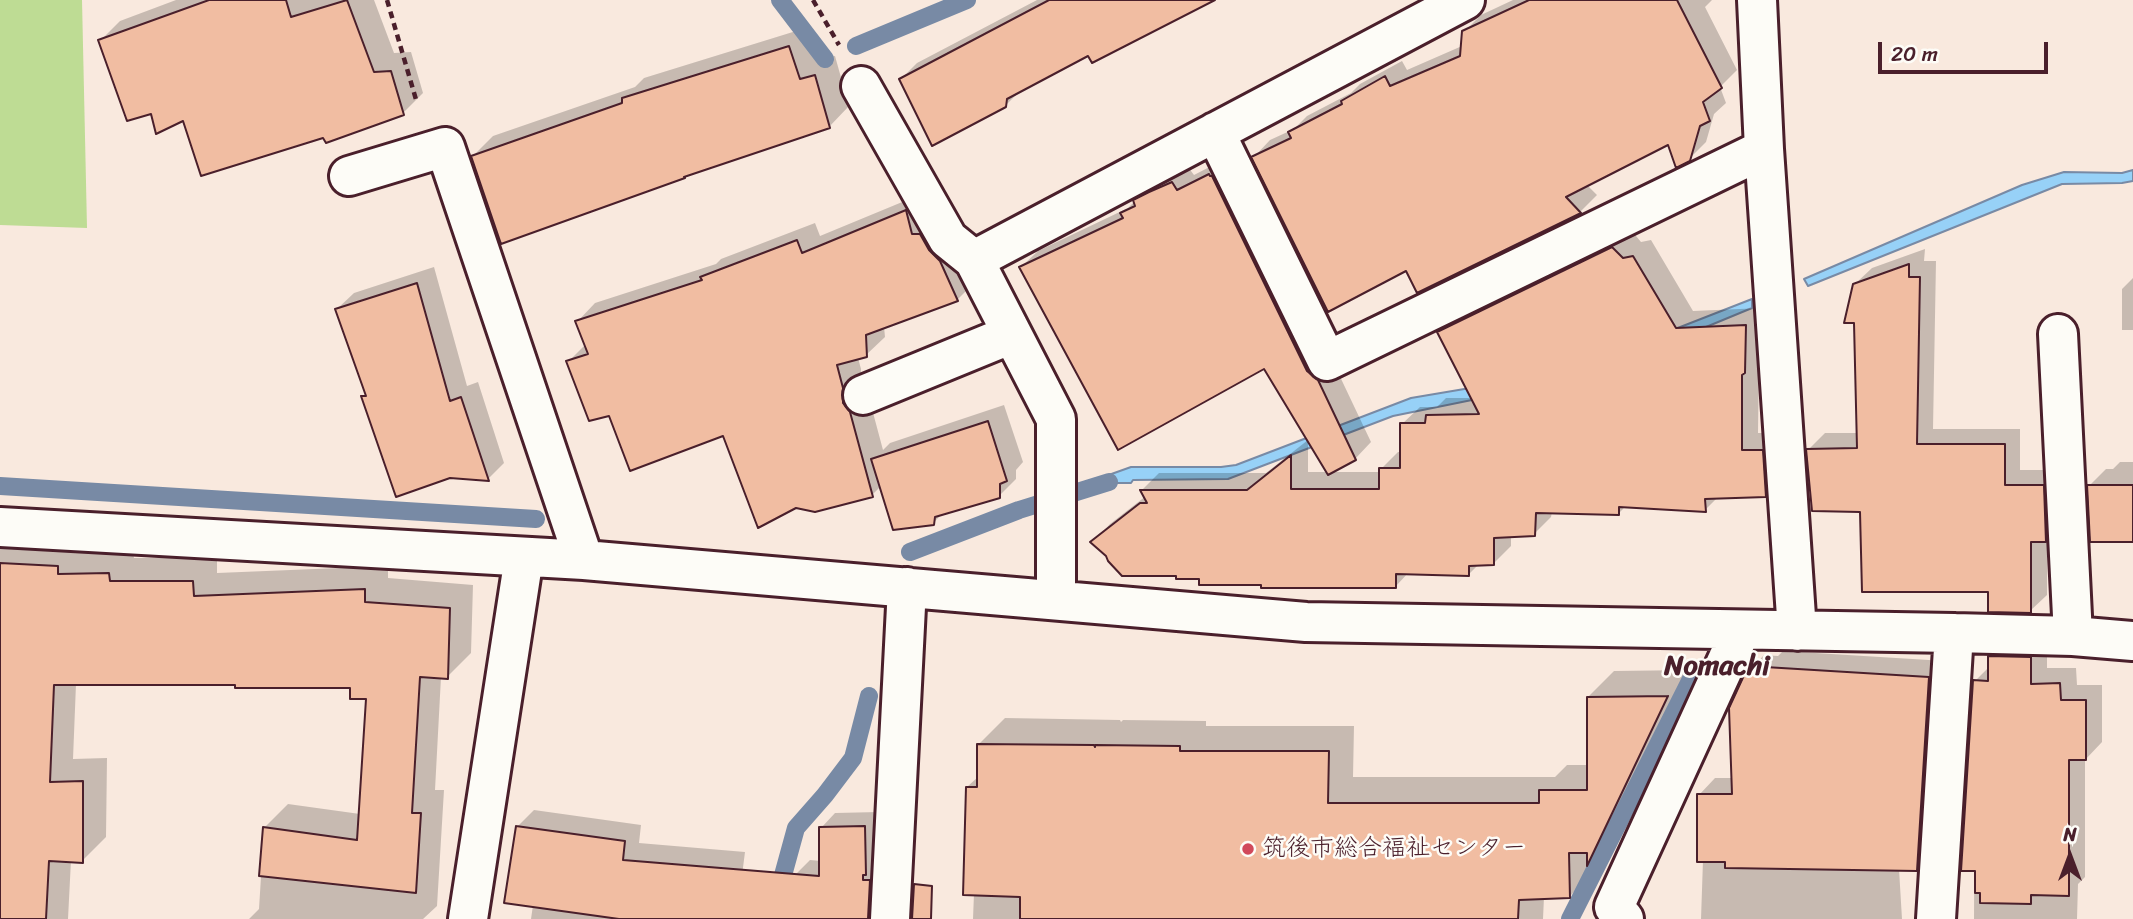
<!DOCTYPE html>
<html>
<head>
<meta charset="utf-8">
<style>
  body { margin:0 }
  #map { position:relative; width:2133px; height:919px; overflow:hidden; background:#f9e9de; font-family:Sriracha,sans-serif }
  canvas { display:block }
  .north { position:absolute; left:2035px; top:821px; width:70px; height:70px; -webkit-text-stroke:5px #fdfcf7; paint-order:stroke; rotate:0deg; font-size:19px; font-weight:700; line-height:28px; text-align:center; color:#4a1f2b }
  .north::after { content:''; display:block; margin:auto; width:24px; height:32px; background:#4a1f2b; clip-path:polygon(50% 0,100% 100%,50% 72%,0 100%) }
  .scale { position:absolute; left:1878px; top:42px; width:170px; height:32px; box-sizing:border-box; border:4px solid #4a1f2b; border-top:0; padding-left:9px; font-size:21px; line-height:24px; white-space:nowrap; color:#4a1f2b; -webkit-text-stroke:5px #fdfcf7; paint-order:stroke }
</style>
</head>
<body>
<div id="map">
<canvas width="2133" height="919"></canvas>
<div class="north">N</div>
<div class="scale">20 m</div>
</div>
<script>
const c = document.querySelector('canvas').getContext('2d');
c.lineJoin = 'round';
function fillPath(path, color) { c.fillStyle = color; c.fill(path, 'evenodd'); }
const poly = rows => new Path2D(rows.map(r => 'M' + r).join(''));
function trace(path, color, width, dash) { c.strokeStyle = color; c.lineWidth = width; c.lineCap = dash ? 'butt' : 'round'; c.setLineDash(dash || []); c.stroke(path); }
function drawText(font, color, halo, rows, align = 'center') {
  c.font = font + ' Sriracha,"Klee One",sans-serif'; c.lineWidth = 5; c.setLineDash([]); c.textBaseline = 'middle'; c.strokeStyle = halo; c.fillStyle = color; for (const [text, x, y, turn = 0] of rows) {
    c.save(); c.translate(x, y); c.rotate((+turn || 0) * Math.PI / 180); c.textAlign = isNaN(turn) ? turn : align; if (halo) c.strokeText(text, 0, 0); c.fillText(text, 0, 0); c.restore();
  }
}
const green = poly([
  [0,0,82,0,87,228,0,225]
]);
const water = poly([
  [2133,170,2133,181,2122,183,2062,184,1808,286,1804,279,2022,185,2064,172,2122,173,2133,170],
  [1752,299,1752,308,1614,365,1541,386,1393,416,1228,479,1133,480,1131,483,1116,483,1096,492,1091,492,1088,488,1089,482,1131,467,1221,467,1236,465,1411,398,1565,372,1752,299]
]);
const shadow = poly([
  [176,0,374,0,394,53,411,52,423,93,403,113,323,135,184,119,153,111,100,41,120,21],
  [1037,0,1211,0,1089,54,1021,90,1005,106,901,79,917,63],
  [1513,0,1712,0,1705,7,1737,70,1720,87,1726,103,1714,114,1706,142,1689,159,1669,143,1587,185,1597,195,1580,212,1418,291,1407,269,1254,157,1270,140,1294,129,1307,116,1351,93,1360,84,1402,61,1407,70,1462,46,1464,32,1481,15],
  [809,27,820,59,835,56,849,106,829,127,473,156,493,136,635,87,644,78],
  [1225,159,1334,364,1371,442,1355,459,1330,472,1381,472,1381,469,1398,452,1402,452,1402,424,1420,407,1437,407,1446,398,1472,398,1439,332,1457,315,1631,230,1641,242,1651,240,1693,311,1763,308,1759,357,1758,433,1780,433,1783,478,1765,495,1719,496,1705,510,1626,506,1618,514,1552,512,1551,517,1534,534,1511,535,1511,546,1494,563,1479,564,1468,575,1409,572,1396,586,1263,583,1201,578,1177,574,1108,555,1093,542,1110,524,1146,496,1142,490,1159,473,1266,473,1308,440,1308,472,1329,472,1264,367,1021,267,1038,251,1128,208,1152,184,1188,167,1194,175],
  [924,193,975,282,957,300,884,327,885,337,866,355,858,358,861,369,860,384,868,394,883,450,890,443,1004,405,1023,462,1016,470,1016,479,999,496,944,512,933,523,881,486,872,495,724,434,610,414,568,362,586,344,577,322,595,303,716,264,721,259,815,223,820,236],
  [1925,249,1924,261,1936,261,1933,429,2020,429,2020,470,2059,470,2062,524,2047,539,2047,595,2030,611,1990,591,1862,510,1808,450,1825,433,1858,433,1855,284,1872,268],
  [434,267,467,386,478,382,504,463,488,479,363,397,367,393,337,309,354,293],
  [2133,278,2133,330,2122,330,2122,289],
  [2120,462,2133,462,2133,540,2089,486,2106,469,2113,469],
  [0,539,132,550,134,558,217,558,217,573,388,566,388,578,473,585,471,653,447,677,441,677,435,790,444,790,437,906,423,919,249,919,259,909,264,828,288,804,360,814,368,698,351,686,237,684,76,684,73,759,107,758,106,837,82,861,71,860,68,919,0,919],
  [2007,640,2047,641,2047,668,2076,668,2077,685,2102,685,2102,742,2085,760,2085,877,2078,884,2077,919,1974,919,1975,681,1990,666,1990,656],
  [1783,651,1945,661,1933,852,1916,869,1899,869,1902,919,1701,919,1703,860,1699,795,1715,778,1734,778,1748,672,1764,655,1778,656],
  [1692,670,1612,838,1595,855,1595,871,1569,897,1544,897,1543,919,973,919,974,893,967,787,979,776,979,744,1005,718,1120,720,1121,722,1123,720,1206,721,1206,726,1354,726,1353,777,1555,777,1567,765,1588,765,1588,697,1614,671],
  [534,810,641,825,639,843,745,852,738,907,726,919,531,919,533,905,517,827],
  [879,812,877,919,795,919,795,875,810,860,821,861,821,828,835,813]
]);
const stream = poly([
  [780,0,825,59],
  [856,46,967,0],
  [0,486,536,519],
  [910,552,1019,510,1109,482],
  [771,919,796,828,825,795,853,758,869,696],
  [1570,919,1694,673]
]);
const building = poly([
  [209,0,286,0,291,17,347,0,374,72,391,71,404,115,326,143,323,138,201,176,183,121,156,134,151,114,127,121,98,40,209,0],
  [1049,0,1215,0,1092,63,1088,56,1007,99,1006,107,932,146,899,79,1049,0],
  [1529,0,1677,0,1722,88,1703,102,1710,121,1700,126,1690,161,1676,168,1668,145,1566,197,1581,213,1417,293,1406,271,1328,312,1251,157,1291,138,1288,132,1342,104,1341,101,1385,76,1390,86,1460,56,1462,31,1529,0],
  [789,46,800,79,815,75,830,128,684,177,685,178,501,244,471,156,622,103,622,98,789,46],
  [1209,174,1210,176,1212,176,1307,371,1318,380,1356,460,1328,475,1264,369,1118,450,1019,267,1123,218,1120,213,1135,206,1133,200,1149,192,1172,182,1177,190,1209,174],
  [906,210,912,234,920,234,929,250,940,261,958,301,866,335,867,357,837,365,843,388,843,403,850,412,873,497,815,512,796,508,758,528,723,436,630,471,609,416,589,421,566,361,588,354,575,321,702,280,700,277,797,240,802,253,906,210],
  [1612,247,1623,258,1633,256,1676,328,1746,325,1745,373,1742,375,1742,450,1763,450,1766,497,1705,499,1706,512,1619,507,1619,515,1536,513,1535,536,1494,538,1494,565,1469,566,1469,576,1396,574,1396,588,1261,588,1261,585,1199,585,1199,579,1176,579,1176,576,1122,576,1108,561,1106,556,1090,542,1140,503,1147,503,1140,490,1247,490,1291,455,1291,489,1379,489,1379,468,1400,468,1400,423,1425,423,1426,415,1479,414,1437,332,1612,247],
  [1909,264,1909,277,1920,277,1917,444,2005,444,2005,485,2044,485,2046,542,2031,542,2031,613,1988,612,1988,592,1862,592,1860,512,1812,511,1806,449,1857,448,1854,323,1844,323,1853,284,1909,264],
  [417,283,450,401,461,397,489,481,450,478,396,497,361,396,366,396,335,309,417,283],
  [988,421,1007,481,1000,484,1000,498,935,517,934,525,893,530,871,459,988,421],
  [2087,485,2133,485,2133,542,2090,542,2087,485],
  [0,563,58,566,58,574,109,573,110,581,193,581,194,596,365,589,365,602,450,608,448,679,420,677,412,813,421,813,416,893,259,876,263,827,357,840,366,699,350,699,350,688,235,688,235,685,54,685,50,782,83,781,83,863,49,861,46,919,0,919,0,563],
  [1988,656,2031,657,2031,684,2060,683,2061,700,2086,700,2086,760,2069,760,2069,896,2031,895,2031,904,1980,903,1980,893,1975,893,1975,871,1961,871,1973,680,1988,681,1988,656],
  [1765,667,1929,677,1917,871,1725,868,1725,862,1697,862,1697,794,1732,794,1729,708,1746,671,1765,672,1765,667],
  [1668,696,1587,866,1587,853,1569,853,1570,898,1519,900,1518,919,1020,919,1020,897,963,895,966,787,977,787,977,744,1094,745,1095,747,1095,745,1180,746,1180,751,1329,751,1328,803,1539,803,1539,790,1587,790,1587,697,1668,696],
  [516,826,625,841,623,860,819,876,819,827,865,826,866,875,863,875,863,880,870,880,868,919,619,919,504,903,516,826],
  [914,884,932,886,931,919,912,919,914,884]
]);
const path = poly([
  [387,0,417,103],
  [813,0,839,45]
]);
const minor = poly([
  [1757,0,1764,149,1797,631],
  [861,86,948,239,974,260],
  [1215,132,1327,361,1764,149],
  [349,176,445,147,584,560],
  [2058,334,2073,636],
  [863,395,1012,334],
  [0,527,584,560,1306,622,1954,633,2073,636,2133,641],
  [1056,600,1056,419,974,260,1465,0],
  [468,919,524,557],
  [890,919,907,587],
  [1624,919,1614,907,1741,630],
  [1936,919,1954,633]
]);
const markers = [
  [1248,849,7,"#d1495b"]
];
const poiNames = [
  ["筑後市総合福祉センター",1262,849]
];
const quarterNames = [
  ["Nomachi",1717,667]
];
fillPath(green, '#bedc94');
fillPath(water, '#97d1f7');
trace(water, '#788aa5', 2);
fillPath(shadow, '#0003');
trace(stream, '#788aa5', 18);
fillPath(building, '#f1bda2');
trace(building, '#4a1f2b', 2);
trace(minor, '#4a1f2b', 44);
trace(path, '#4a1f2b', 4.5, [7, 5]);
trace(minor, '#fdfcf7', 38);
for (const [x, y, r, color] of markers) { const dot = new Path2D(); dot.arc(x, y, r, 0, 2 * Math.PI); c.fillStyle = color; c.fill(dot); trace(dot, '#fdfcf7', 2.5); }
drawText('24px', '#4a1f2b', '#fdfcf7', poiNames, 'left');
drawText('bold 28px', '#4a1f2b', '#fdfcf7', quarterNames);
</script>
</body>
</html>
